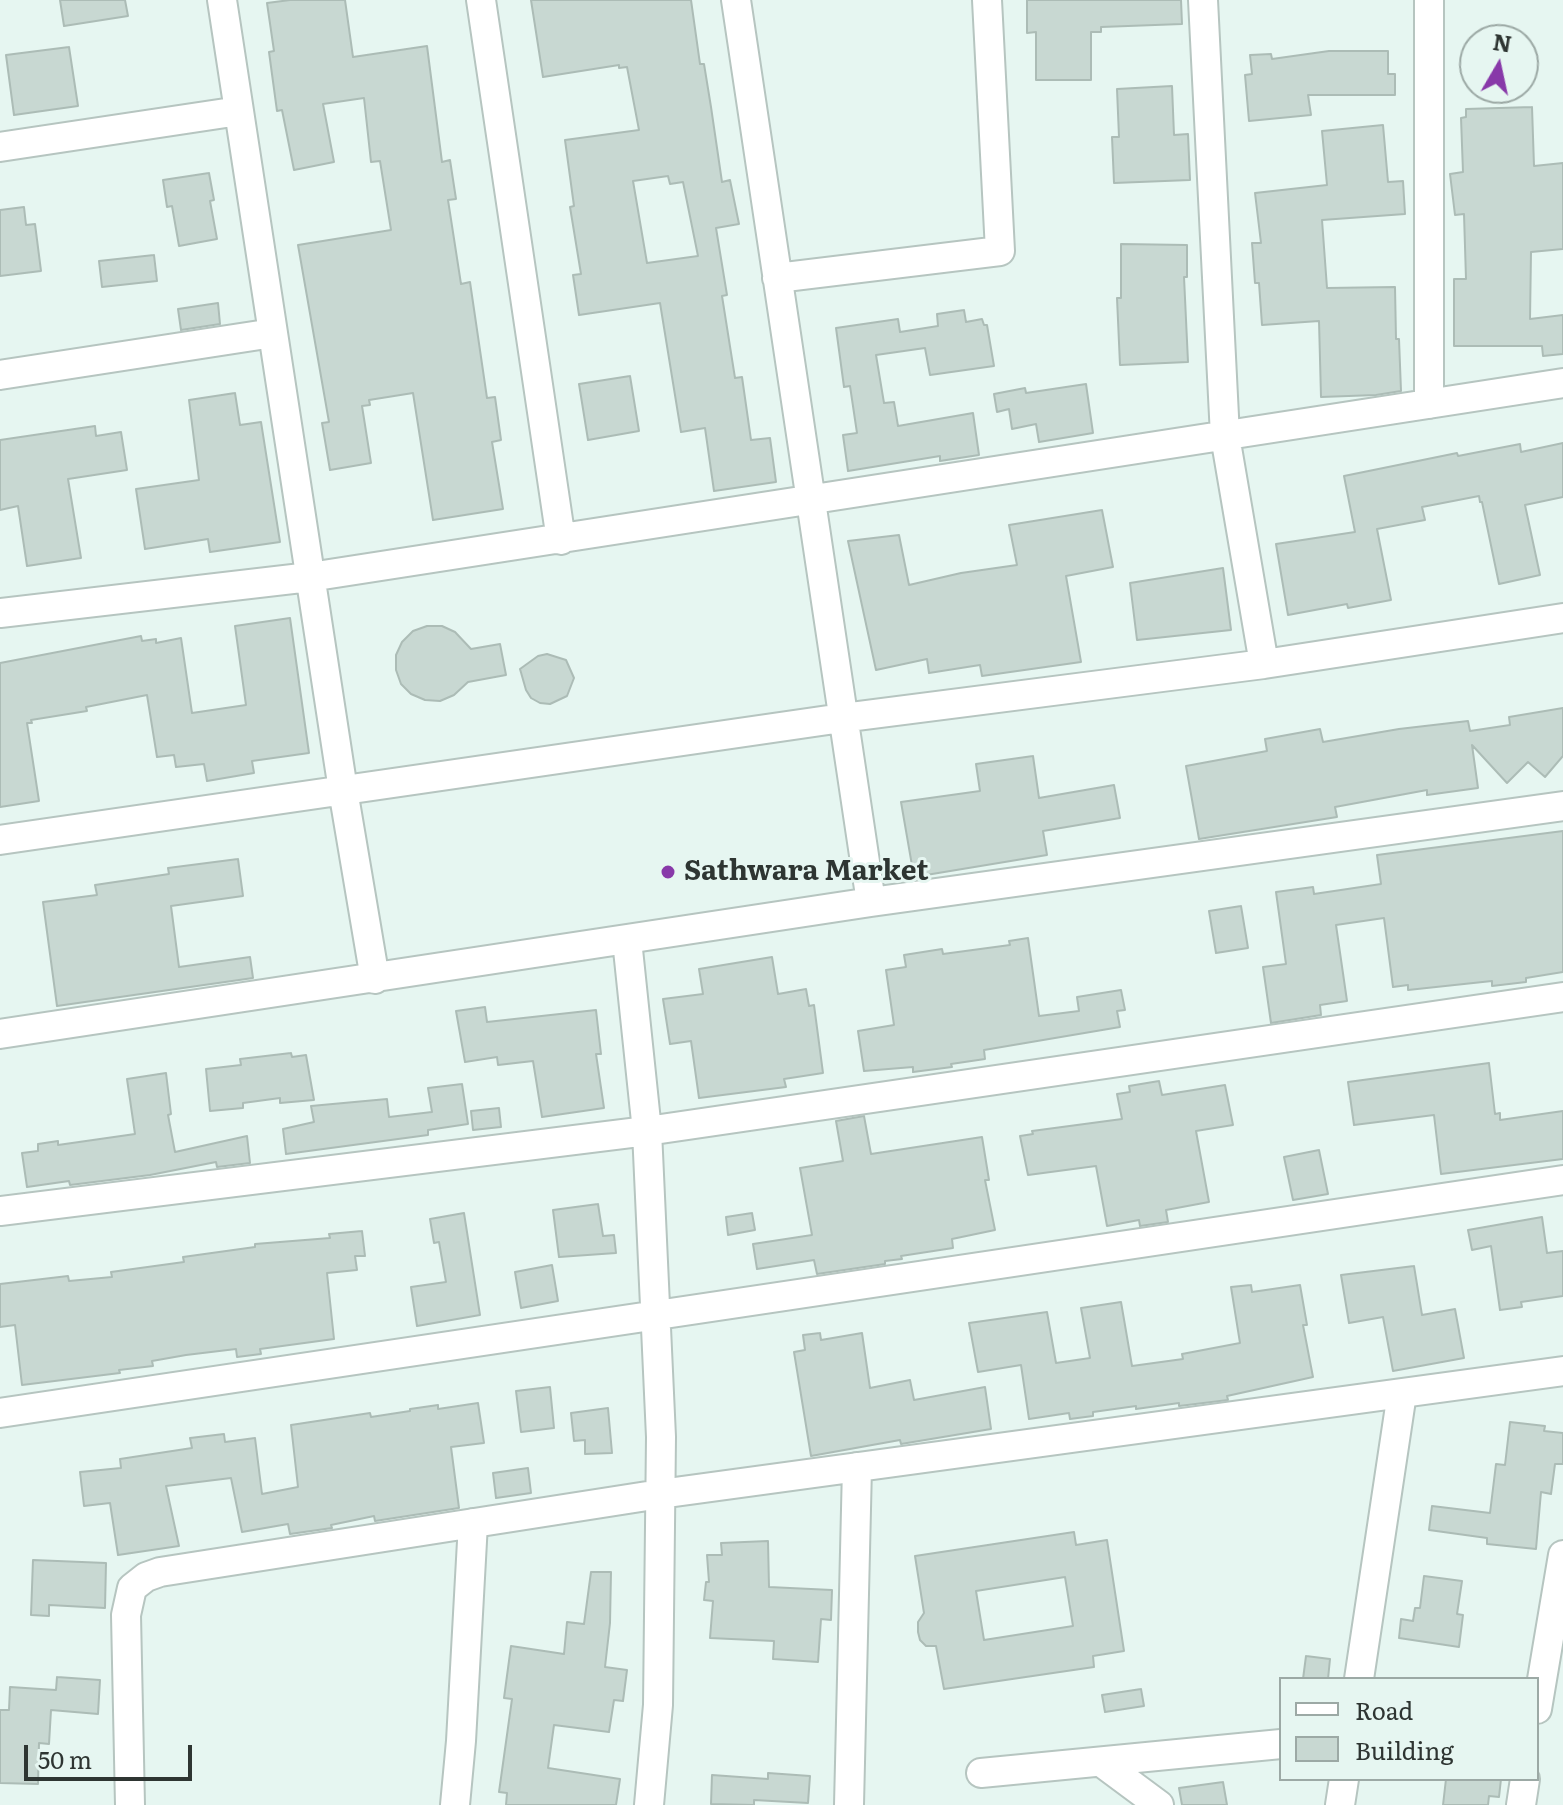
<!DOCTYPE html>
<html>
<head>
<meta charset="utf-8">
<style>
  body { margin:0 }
  #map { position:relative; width:1563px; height:1805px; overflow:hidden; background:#e6f6f1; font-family:Literata,serif }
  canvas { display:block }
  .legend { position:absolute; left:1279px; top:1677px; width:260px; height:104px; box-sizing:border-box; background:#e6f6f1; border:2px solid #9ca9a5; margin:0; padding:10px 14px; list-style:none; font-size:24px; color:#2e3532 }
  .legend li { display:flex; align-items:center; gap:16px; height:40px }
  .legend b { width:40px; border:2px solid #9ca9a5 }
  .north { position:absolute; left:1459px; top:24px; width:80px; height:80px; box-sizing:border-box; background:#e6f6f1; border:2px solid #9ca9a5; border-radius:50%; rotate:9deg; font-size:22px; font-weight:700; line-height:32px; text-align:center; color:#2e3532 }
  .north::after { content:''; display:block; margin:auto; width:28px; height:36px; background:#8839a9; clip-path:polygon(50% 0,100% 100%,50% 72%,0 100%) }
  .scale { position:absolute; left:24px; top:1745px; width:168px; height:36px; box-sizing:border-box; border:4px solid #2e3532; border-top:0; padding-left:10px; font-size:24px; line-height:28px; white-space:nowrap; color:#2e3532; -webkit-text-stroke:6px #e6f6f1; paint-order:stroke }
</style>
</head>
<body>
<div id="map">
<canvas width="1563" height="1805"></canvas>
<ul class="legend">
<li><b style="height:10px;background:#fff"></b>Road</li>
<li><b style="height:22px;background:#c8d8d2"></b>Building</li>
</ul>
<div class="north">N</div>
<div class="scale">50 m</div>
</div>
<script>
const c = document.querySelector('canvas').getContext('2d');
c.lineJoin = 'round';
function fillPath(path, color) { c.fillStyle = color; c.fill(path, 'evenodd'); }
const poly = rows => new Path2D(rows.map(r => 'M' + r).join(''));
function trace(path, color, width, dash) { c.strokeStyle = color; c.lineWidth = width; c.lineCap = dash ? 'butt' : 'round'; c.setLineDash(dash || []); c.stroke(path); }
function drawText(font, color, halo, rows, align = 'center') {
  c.font = font + ' Literata,serif'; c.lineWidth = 6; c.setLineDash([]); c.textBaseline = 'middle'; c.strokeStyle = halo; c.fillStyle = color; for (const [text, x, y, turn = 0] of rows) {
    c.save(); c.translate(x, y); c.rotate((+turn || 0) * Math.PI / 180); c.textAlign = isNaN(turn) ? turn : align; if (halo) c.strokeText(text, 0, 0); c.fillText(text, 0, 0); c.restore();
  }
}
const building = poly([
  [60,0,125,0,128,16,64,26,60,0],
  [290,0,345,0,353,57,427,46,442,162,450,160,456,199,448,200,461,284,470,282,487,398,495,397,501,440,492,442,503,509,433,520,413,393,369,400,370,405,362,406,371,463,330,470,322,423,329,422,298,245,391,230,380,161,371,162,364,98,323,104,334,162,294,170,282,110,277,111,269,52,274,51,267,3,290,0],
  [531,0,691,0,700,64,704,64,711,107,722,182,730,180,739,224,716,228,727,295,722,296,735,378,742,377,751,440,770,438,776,482,714,491,705,428,681,432,660,303,579,315,573,275,581,274,570,207,574,206,565,140,639,130,627,67,619,68,619,65,543,77,531,0],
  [668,176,670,184,683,182,698,256,647,263,633,181,668,176],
  [1027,0,1181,0,1182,24,1101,27,1101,32,1091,32,1091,80,1036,80,1036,32,1027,33,1027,0],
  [69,47,78,106,14,115,6,55,69,47],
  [1329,51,1388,51,1388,74,1395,74,1395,95,1308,95,1311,115,1249,121,1245,75,1252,74,1250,55,1271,54,1272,59,1329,51],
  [1172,86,1174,135,1188,134,1190,180,1114,183,1112,137,1119,137,1117,89,1172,86],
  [1532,107,1534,166,1563,163,1563,249,1531,252,1530,319,1563,315,1563,354,1543,356,1542,346,1454,346,1454,279,1466,279,1464,214,1455,215,1450,174,1463,172,1461,118,1466,117,1466,109,1532,107],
  [1383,125,1388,182,1403,181,1405,214,1322,220,1327,288,1395,287,1396,339,1399,339,1401,391,1376,395,1321,397,1319,321,1262,325,1259,283,1255,283,1252,243,1261,243,1255,193,1327,185,1322,131,1383,125],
  [209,173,214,200,210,201,217,239,179,246,172,206,167,207,163,180,209,173],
  [24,207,26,225,35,224,41,271,0,276,0,210,24,207],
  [1121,244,1187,245,1187,277,1184,277,1188,362,1120,365,1117,298,1121,298,1121,244],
  [154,255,157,281,102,287,99,261,154,255],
  [218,303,220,324,181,330,178,309,218,303],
  [964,310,966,322,982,319,984,325,987,325,994,366,930,375,925,348,876,355,884,403,894,402,898,426,973,413,979,455,940,461,940,456,848,471,843,435,857,433,850,386,844,387,836,328,898,319,900,332,938,326,937,314,964,310],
  [630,376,639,431,588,440,579,384,630,376],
  [1086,384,1093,433,1039,442,1036,424,1012,429,1009,409,997,412,994,394,1025,388,1026,393,1086,384],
  [235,393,240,425,261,422,280,542,210,552,208,539,145,549,136,489,199,480,189,400,235,393],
  [95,426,96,436,121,432,127,470,68,479,81,558,27,566,18,506,0,510,0,440,95,426],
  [1563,443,1563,497,1525,505,1540,575,1499,584,1482,502,1480,502,1479,496,1422,507,1425,520,1377,529,1391,600,1348,608,1347,604,1288,615,1276,544,1355,532,1344,476,1457,453,1458,456,1520,444,1521,452,1563,443],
  [1102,510,1113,567,1066,576,1081,662,982,676,980,665,929,673,927,659,876,670,848,541,899,535,909,585,961,573,1017,565,1009,525,1102,510],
  [1223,568,1231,630,1137,640,1130,583,1223,568],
  [290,618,309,753,252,761,254,773,207,781,204,764,176,767,174,755,157,757,147,695,86,707,87,711,31,720,32,723,27,723,39,801,0,807,0,663,141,636,142,641,156,639,156,643,181,638,192,713,246,705,235,626,290,618],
  [427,626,442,626,455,632,471,649,500,644,506,675,468,682,454,695,440,701,425,700,411,694,401,684,396,670,396,655,402,642,413,631,427,626],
  [547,654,566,660,574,678,567,696,550,704,540,703,531,698,526,690,520,669,538,656,547,654],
  [1563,708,1563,756,1545,777,1528,762,1507,783,1472,745,1478,788,1427,795,1427,790,1335,807,1337,817,1199,839,1186,766,1267,751,1265,739,1320,729,1323,742,1399,729,1468,721,1470,731,1510,725,1509,717,1563,708],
  [1033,756,1039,798,1114,785,1120,818,1043,831,1047,855,914,877,901,802,980,791,976,764,1033,756],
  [1563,831,1563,972,1526,978,1526,982,1492,986,1492,981,1408,990,1408,985,1393,987,1384,918,1336,925,1347,1001,1320,1005,1321,1015,1271,1023,1263,967,1286,964,1276,892,1313,887,1314,894,1381,884,1377,855,1563,831],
  [238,859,243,896,171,906,179,967,250,957,253,978,57,1006,43,902,97,895,95,885,169,874,168,868,238,859],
  [1241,906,1248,948,1216,953,1209,911,1241,906],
  [1028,938,1039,1016,1079,1011,1077,997,1121,990,1125,1010,1117,1011,1120,1027,984,1050,985,1059,951,1064,952,1067,913,1072,913,1067,864,1071,858,1031,894,1025,886,970,906,967,904,955,942,949,943,954,1010,945,1009,941,1028,938],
  [772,957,778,994,806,989,809,1006,814,1005,823,1073,784,1079,786,1087,699,1098,691,1041,670,1044,663,999,703,994,699,969,772,957],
  [485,1007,487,1022,596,1010,601,1054,596,1054,604,1108,542,1117,533,1061,498,1065,497,1057,465,1062,456,1011,485,1007],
  [291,1053,292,1057,306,1055,314,1100,280,1103,280,1098,243,1103,243,1108,210,1111,206,1069,241,1065,240,1059,291,1053],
  [1489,1063,1495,1114,1500,1113,1500,1120,1563,1111,1563,1159,1441,1174,1434,1115,1354,1125,1348,1082,1489,1063],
  [166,1073,171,1114,168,1115,175,1152,247,1136,250,1163,217,1167,216,1162,150,1175,70,1185,69,1181,27,1187,22,1153,38,1151,38,1144,58,1141,58,1145,135,1134,127,1079,166,1073],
  [1159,1081,1162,1095,1225,1085,1233,1125,1196,1131,1209,1202,1166,1210,1168,1222,1140,1226,1139,1220,1107,1226,1096,1166,1028,1175,1020,1136,1033,1134,1032,1131,1122,1119,1117,1094,1130,1092,1129,1086,1159,1081],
  [462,1084,468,1124,428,1130,428,1135,286,1154,283,1129,314,1122,311,1106,387,1099,389,1117,432,1112,428,1088,462,1084],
  [499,1108,501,1127,473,1130,471,1111,499,1108],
  [864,1116,871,1154,982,1137,989,1180,985,1180,995,1230,952,1239,953,1248,901,1256,902,1259,885,1261,885,1264,817,1274,814,1260,757,1269,753,1244,812,1235,800,1168,843,1161,836,1121,864,1116],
  [1319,1150,1328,1194,1293,1200,1284,1157,1319,1150],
  [598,1204,603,1236,614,1235,616,1253,559,1257,553,1210,598,1204],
  [464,1213,480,1315,417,1326,411,1287,446,1282,439,1242,434,1243,430,1219,464,1213],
  [752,1213,755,1230,728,1235,726,1217,752,1213],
  [1542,1217,1547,1253,1563,1251,1563,1296,1521,1302,1522,1307,1500,1310,1491,1246,1472,1250,1468,1230,1542,1217],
  [362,1231,365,1256,355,1256,357,1270,327,1273,334,1339,260,1349,261,1354,237,1357,236,1349,186,1355,152,1361,153,1366,119,1370,120,1373,22,1385,15,1325,0,1327,0,1284,68,1276,69,1281,112,1277,111,1272,184,1262,183,1257,255,1247,255,1244,330,1238,329,1234,362,1231],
  [552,1265,558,1301,521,1308,515,1272,552,1265],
  [1414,1266,1422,1315,1455,1309,1464,1358,1393,1371,1383,1317,1349,1323,1341,1275,1414,1266],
  [1251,1285,1252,1292,1300,1285,1307,1325,1303,1325,1313,1377,1227,1396,1228,1400,1179,1406,1179,1403,1136,1409,1136,1406,1093,1412,1093,1416,1070,1419,1069,1413,1029,1419,1021,1365,978,1372,969,1323,1047,1312,1056,1363,1090,1358,1081,1308,1121,1302,1132,1366,1183,1359,1182,1354,1240,1343,1231,1287,1251,1285],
  [820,1333,821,1340,862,1333,870,1388,910,1380,914,1400,985,1387,991,1429,901,1444,900,1440,811,1456,794,1352,805,1350,803,1335,820,1333],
  [550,1387,554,1428,521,1432,516,1391,550,1387],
  [478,1403,484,1443,451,1447,459,1508,375,1521,374,1516,331,1525,332,1528,290,1534,288,1524,242,1532,231,1478,166,1486,179,1546,118,1555,110,1503,84,1506,80,1472,121,1468,120,1459,192,1448,190,1438,224,1434,225,1442,255,1438,262,1494,298,1487,291,1425,370,1413,371,1417,410,1411,410,1409,438,1405,438,1409,478,1403],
  [608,1408,612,1453,585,1454,585,1440,574,1441,571,1413,608,1408],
  [1510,1422,1545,1426,1544,1431,1563,1433,1563,1464,1555,1464,1551,1494,1541,1492,1536,1549,1487,1544,1487,1538,1429,1530,1432,1506,1490,1513,1496,1464,1505,1465,1510,1422],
  [528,1468,531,1493,496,1498,493,1473,528,1468],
  [1074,1532,1076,1545,1107,1540,1124,1651,1093,1656,1094,1667,944,1689,936,1646,926,1646,920,1640,918,1632,918,1622,924,1613,915,1556,1074,1532],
  [1065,1577,1073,1626,984,1640,976,1591,1065,1577],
  [768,1541,769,1587,832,1590,831,1620,821,1619,818,1662,773,1659,774,1641,710,1638,713,1601,704,1600,706,1582,709,1582,707,1555,722,1555,721,1543,768,1541],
  [33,1560,106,1563,105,1608,49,1605,49,1616,31,1615,33,1560],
  [591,1572,611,1572,610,1623,605,1667,627,1670,623,1701,614,1700,609,1732,554,1725,548,1768,620,1779,616,1805,506,1805,507,1793,499,1792,512,1699,504,1698,511,1646,564,1654,567,1622,584,1624,591,1572],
  [1424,1576,1462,1581,1457,1614,1463,1615,1459,1647,1399,1638,1401,1619,1413,1621,1415,1608,1420,1608,1424,1576],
  [1306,1656,1330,1659,1328,1679,1303,1679,1306,1656],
  [57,1677,100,1680,98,1714,51,1710,49,1744,39,1743,38,1784,0,1783,0,1710,9,1710,10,1687,56,1690,57,1677],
  [1141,1689,1144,1706,1105,1712,1102,1695,1141,1689],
  [768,1773,810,1776,808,1803,754,1800,754,1805,711,1804,712,1775,768,1779,768,1773],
  [1446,1779,1501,1779,1499,1797,1489,1796,1488,1805,1443,1805,1446,1779],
  [1223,1782,1227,1805,1182,1805,1179,1788,1223,1782]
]);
const minor = poly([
  [222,0,343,790,375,979],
  [481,0,561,540],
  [736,0,871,902],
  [1203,0,1225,436,1264,664],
  [1429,0,1429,404],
  [0,147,239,111],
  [777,278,1000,251,987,0],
  [0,375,273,333],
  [0,613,310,577,1563,383],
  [0,840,842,718,1264,664,1563,618],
  [627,940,647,1131,661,1437,658,1705,649,1805],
  [0,1034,871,902,1563,806],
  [0,1211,647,1131,1563,997],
  [0,1413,1563,1180],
  [1359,1679,1402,1393],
  [1537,1709,1563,1555],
  [1101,1762,1159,1805],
  [981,1773,1281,1744],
  [130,1805,126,1615,132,1588,146,1577,160,1572,660,1494,1563,1371],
  [455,1805,461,1741,473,1523],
  [849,1805,857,1467],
  [1340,1805,1344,1779],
  [1521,1805,1525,1779]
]);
const markers = [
  [668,872,8,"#8839a9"]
];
const poiNames = [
  ["Sathwara Market",684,872]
];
fillPath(building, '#c8d8d2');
trace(building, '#acbcb6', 2);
trace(minor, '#b6c5c0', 32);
trace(minor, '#fff', 28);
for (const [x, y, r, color] of markers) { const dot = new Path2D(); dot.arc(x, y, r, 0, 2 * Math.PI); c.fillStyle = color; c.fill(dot); trace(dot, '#e6f6f1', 3); }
drawText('bold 28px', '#2e3532', '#e6f6f1', poiNames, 'left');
</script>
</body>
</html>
